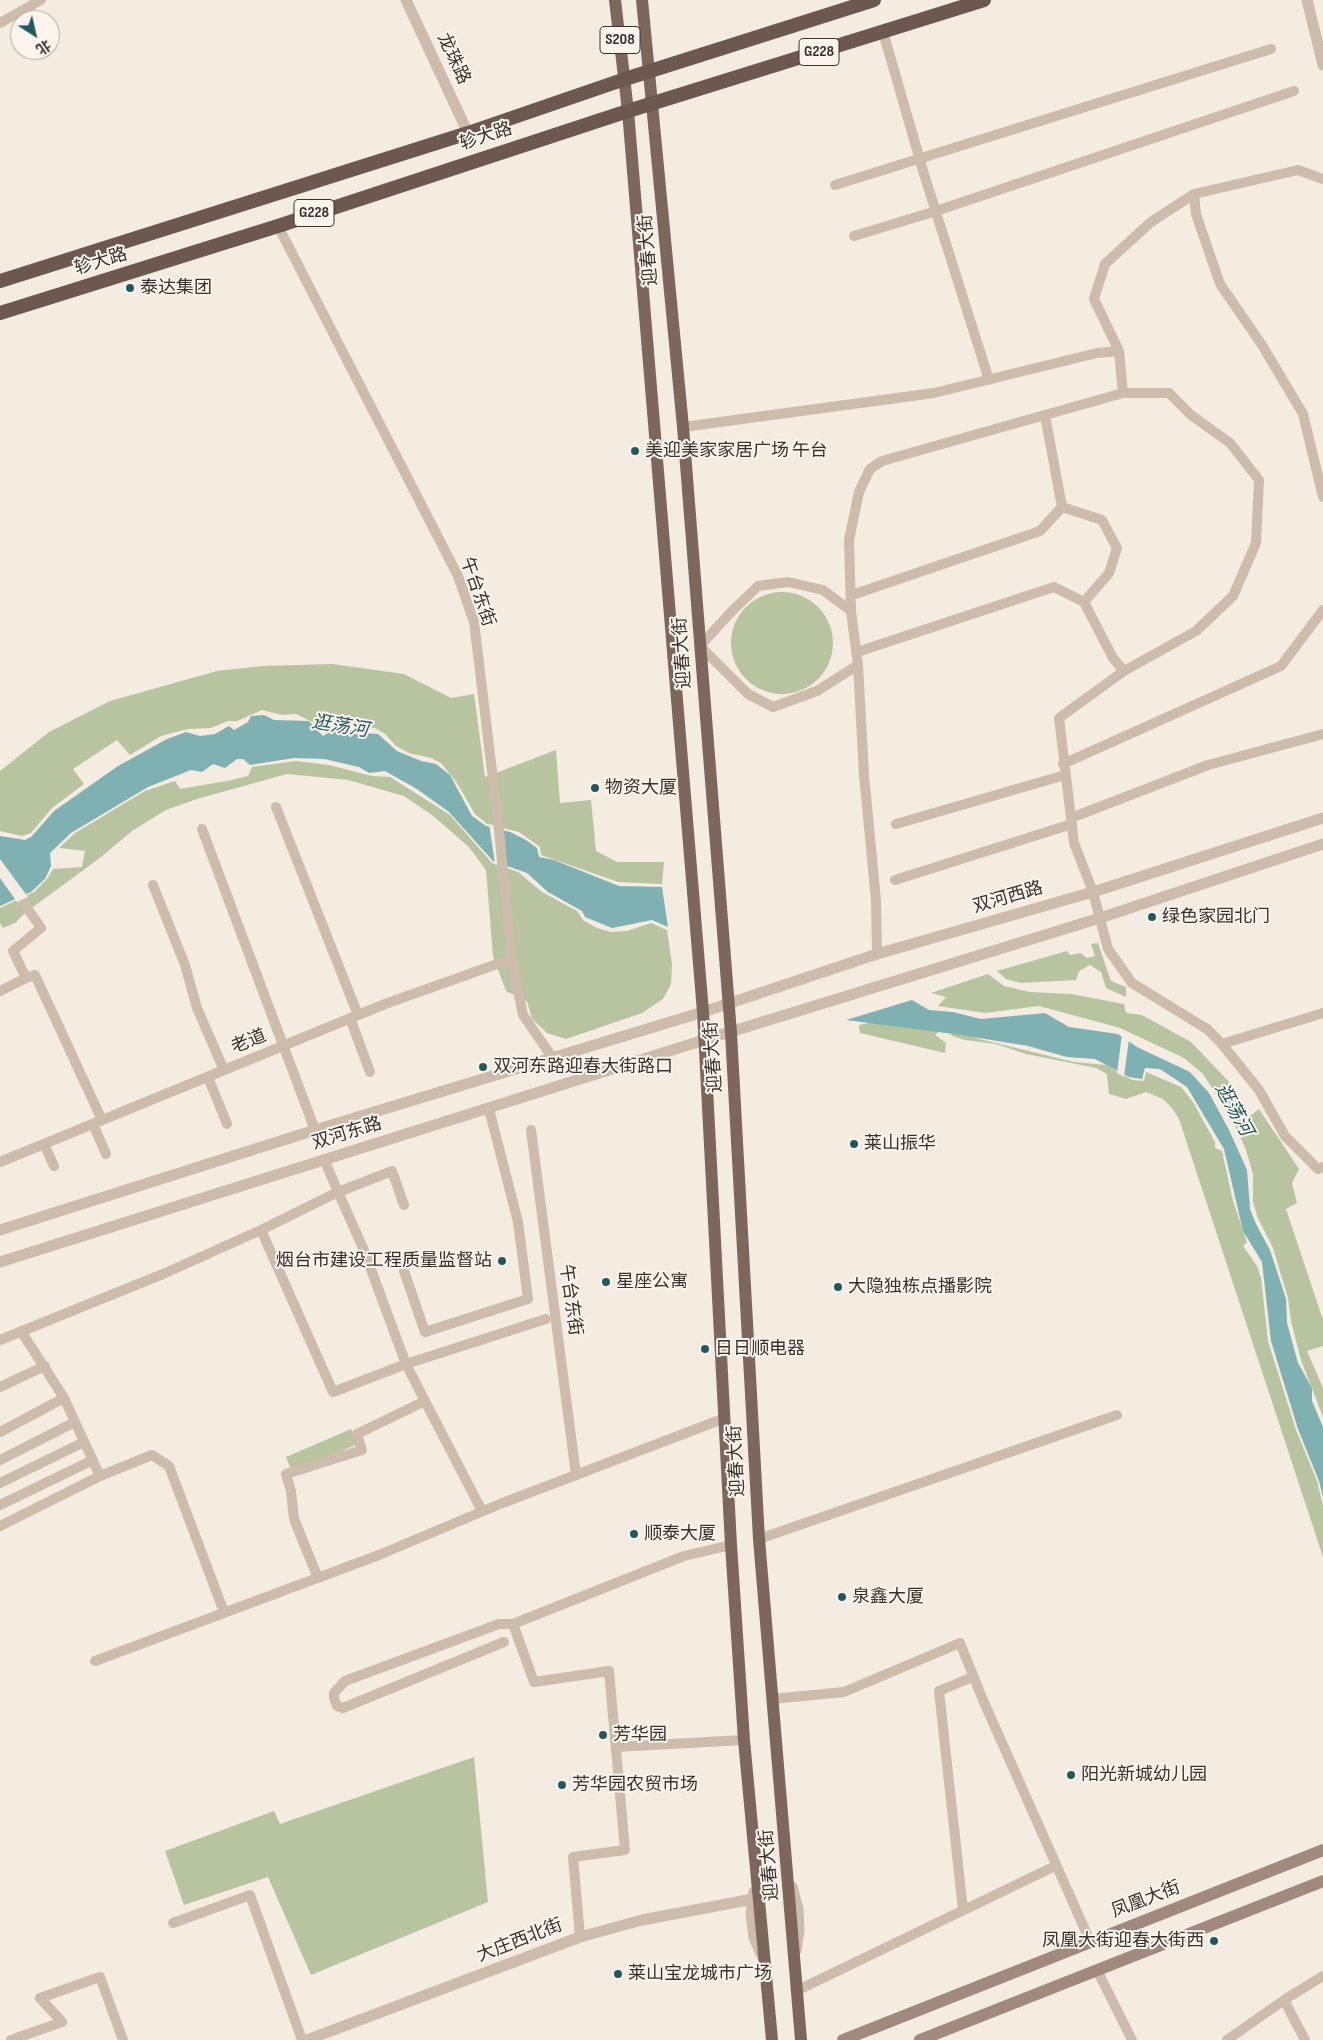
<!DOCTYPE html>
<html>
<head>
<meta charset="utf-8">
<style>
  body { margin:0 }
  #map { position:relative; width:1323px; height:2040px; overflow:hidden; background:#f4ebe1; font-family:"Sofia Sans Condensed","Noto Sans SC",sans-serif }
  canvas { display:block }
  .north { position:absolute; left:10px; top:10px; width:50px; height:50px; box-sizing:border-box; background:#fbf5ee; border:1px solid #aea6a0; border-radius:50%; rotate:145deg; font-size:14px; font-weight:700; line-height:20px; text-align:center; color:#3b302b }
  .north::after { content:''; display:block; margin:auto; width:18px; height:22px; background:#1f5a5e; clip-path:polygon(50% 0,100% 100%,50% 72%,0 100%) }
</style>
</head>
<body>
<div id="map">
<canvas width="1323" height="2040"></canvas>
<div class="north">北</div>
</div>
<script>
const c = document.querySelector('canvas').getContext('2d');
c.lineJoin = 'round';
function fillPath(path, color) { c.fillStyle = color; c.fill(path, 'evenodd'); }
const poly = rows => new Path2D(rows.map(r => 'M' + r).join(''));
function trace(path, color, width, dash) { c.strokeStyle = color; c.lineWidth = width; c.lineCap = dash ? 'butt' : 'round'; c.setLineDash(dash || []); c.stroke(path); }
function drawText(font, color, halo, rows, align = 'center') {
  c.font = font + ' "Sofia Sans Condensed","Noto Sans SC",sans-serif'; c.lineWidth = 4; c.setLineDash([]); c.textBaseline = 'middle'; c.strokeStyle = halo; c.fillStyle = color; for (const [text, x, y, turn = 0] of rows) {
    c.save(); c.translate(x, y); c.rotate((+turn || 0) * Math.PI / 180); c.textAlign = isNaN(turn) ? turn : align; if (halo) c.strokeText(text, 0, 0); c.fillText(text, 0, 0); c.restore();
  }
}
const green = poly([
  '731 643a51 51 0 1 1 102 0a51 51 0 1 1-102 0Z',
  [332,664,404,674,451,698,474,694,485,777,556,750,560,803,591,800,596,851,617,862,664,862,662,884,618,882,541,855,540,847,519,832,487,824,475,814,457,783,441,763,431,758,409,753,396,746,385,734,375,728,349,725,342,722,321,726,296,714,282,715,262,710,237,721,228,721,211,728,188,729,161,736,130,755,117,740,73,769,84,784,52,808,31,833,22,836,0,831,0,771,49,732,110,701,217,671,263,666],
  [296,761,329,765,372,776,390,777,450,815,492,863,518,872,542,892,577,911,583,920,597,928,611,932,627,931,651,923,667,930,672,964,671,984,663,999,642,1013,566,1039,547,1033,532,1019,527,1001,506,991,493,956,486,870,469,847,432,815,404,796,348,780,287,774,197,799,166,810,132,831,101,857,25,913,15,923,3,928,0,923,0,908,34,892,47,879,53,869,82,867,85,851,59,848,75,833,145,791,175,781,180,789,227,781,248,776,252,767],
  [1098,943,1111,981,1126,987,1126,997,1106,988,1101,972,1090,965,1079,971,1076,980,1021,983,1006,979,997,971,1067,951,1070,955,1081,953,1087,958,1095,956,1091,944],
  [988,974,1004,986,1030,992,1071,994,1124,1004,1126,1013,1142,1015,1191,1042,1235,1088,1249,1117,1259,1109,1299,1169,1292,1183,1297,1203,1286,1209,1323,1320,1323,1346,1307,1351,1323,1388,1323,1417,1301,1360,1291,1321,1288,1298,1273,1248,1257,1216,1253,1201,1253,1174,1246,1150,1233,1121,1203,1074,1184,1058,1120,1028,1039,1006,985,1013,938,1006,946,997,931,993],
  [877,1021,942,1025,979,1039,1074,1062,1106,1065,1132,1080,1144,1081,1146,1072,1181,1087,1193,1102,1215,1142,1215,1148,1222,1151,1233,1201,1247,1242,1243,1246,1257,1266,1261,1278,1268,1341,1296,1430,1317,1481,1323,1506,1323,1557,1179,1119,1172,1108,1163,1099,1146,1092,1126,1099,1109,1094,1107,1074,1096,1068,1026,1054,996,1044,965,1040,952,1036,949,1032,941,1030,935,1035,946,1043,945,1053,860,1033,859,1025],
  [351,1429,358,1444,292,1472,286,1457],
  [474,1757,488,1902,311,1975,268,1877,184,1905,165,1851,274,1811,280,1824]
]);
const water = poly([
  [264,715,274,720,309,721,323,736,340,726,349,732,378,734,397,751,421,761,436,764,450,775,472,816,486,826,510,832,526,840,537,848,539,857,554,860,619,886,662,887,668,927,652,920,612,928,585,917,582,911,548,892,527,873,493,861,449,812,417,789,385,771,369,773,359,767,324,759,294,758,250,765,243,759,237,759,225,768,213,764,202,772,191,770,148,787,71,833,50,853,51,866,45,879,31,892,0,906,0,836,25,840,31,837,54,811,118,766,167,739,186,732,200,736,215,734,229,726,234,730,248,722,251,716],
  [912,1000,929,1010,953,1012,981,1019,1045,1013,1069,1027,1118,1034,1137,1047,1190,1072,1209,1093,1229,1130,1247,1170,1250,1209,1256,1224,1270,1250,1286,1299,1287,1323,1298,1363,1312,1388,1312,1401,1323,1427,1323,1497,1319,1481,1298,1429,1271,1341,1262,1262,1243,1231,1224,1149,1187,1087,1160,1069,1145,1068,1142,1079,1129,1077,1095,1059,1067,1057,1028,1046,961,1035,846,1020]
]);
const pier = poly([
  [489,824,502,827,507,868,495,864],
  [0,859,28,897,17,902,0,878],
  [1122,1034,1129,1039,1124,1077,1117,1073]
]);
const minor = poly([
  [0,23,41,0],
  [883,32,924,174,989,380],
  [835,185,1271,49],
  [1194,194,1298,170,1323,179],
  [278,226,458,576,474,622,498,820,512,961,523,1015,552,1057],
  [854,236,936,211,1294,91],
  [1119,351,1094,299,1105,264,1151,222,1194,194,1196,214,1220,284,1262,345,1303,414,1323,497],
  [1123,393,1169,393,1191,415,1230,443,1259,480,1256,543,1233,596,1196,631,1124,671],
  [683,427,934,393,1097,353,1119,351,1123,393,882,461,870,469,859,492,849,540,851,611,858,665,864,775,876,900,877,954],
  [1062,507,1102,520,1117,548,1109,573,1084,602],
  [852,595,1040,531,1062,507,1045,415],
  [851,611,823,590,788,582,758,586,731,612,700,646,748,694,773,707,817,691,858,665],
  [857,652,1054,587,1084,602,1113,658,1124,671,1059,718,1074,843,1093,892,1108,949,1132,983,1207,1029,1222,1044,1259,1090,1285,1136,1318,1169,1323,1167],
  [1063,764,1281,666,1323,610],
  [276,807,358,1015],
  [1071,818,1208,765,1323,734],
  [896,824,1065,775],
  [202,829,315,1130],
  [895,880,1072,824],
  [153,885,185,965,197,1008,224,1070],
  [26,978,35,975,102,1120],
  [0,991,26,978,13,951,41,928,25,905],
  [350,1018,370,1072],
  [1222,1044,1323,1013],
  [208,1077,227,1124],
  [93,1124,106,1154],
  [531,1130,576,1475],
  [44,1144,54,1166],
  [324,1159,338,1192,392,1171,404,1205],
  [0,1162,385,1004,500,963,512,961],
  [404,1271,425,1332,528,1299,518,1222,489,1109],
  [21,1331,64,1398,100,1476],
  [0,1340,163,1274,261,1230,333,1392,406,1364,363,1248,338,1192,261,1230],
  [0,1387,45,1366],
  [425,1401,406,1364,546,1319],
  [0,1432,64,1398],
  [0,1460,75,1422],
  [0,1483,84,1442],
  [0,1505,93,1460],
  [0,1526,100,1476,152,1455,169,1466,224,1612],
  [759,1539,1117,1415],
  [318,1578,294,1519,291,1491,286,1474,362,1450,357,1434,425,1401,482,1511],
  [513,1624,534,1682,609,1671,625,1850,573,1857,580,1937],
  [504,1642,343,1708,337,1706,334,1698,334,1693,345,1681,499,1624,513,1624,684,1556,731,1545],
  [95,1661,379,1555,500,1504,725,1418],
  [773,1699,844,1692,960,1643,983,1700,1090,1941],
  [616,1747,744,1740],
  [963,1910,939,1691,970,1678],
  [173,1923,250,1895,302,2040],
  [1097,1970,1132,2040],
  [798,1990,1051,1868],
  [1284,2000,1323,1976],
  [11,2040,62,2022,40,1998,100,1977,123,2040],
  [1227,2040,1284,2000,1305,2040]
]);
const tertiary = poly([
  [406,0,468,133],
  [1307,0,1323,65],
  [0,1230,315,1130,703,1012,877,954,1093,892,1323,818],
  [0,1262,704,1040,1100,918,1323,844],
  [792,1887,798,1909,799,1931,796,1950],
  [754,1892,751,1914,754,1937,762,1956],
  [307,2040,580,1937,642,1920,753,1899]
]);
const secondary = poly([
  [843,2040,1323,1850],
  [920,2040,1323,1881]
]);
const primary = poly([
  [615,0,628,111,703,1012,731,1545,744,1740,772,2040],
  [642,0,683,427,731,1033,759,1539,801,2040]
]);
const trunk = poly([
  [0,281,468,133,625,79,874,0],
  [0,313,278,226,628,111,984,0]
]);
const markers = [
  [130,288,5,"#1f5a5e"],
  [635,451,5,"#1f5a5e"],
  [595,788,5,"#1f5a5e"],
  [1152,917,5,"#1f5a5e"],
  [483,1067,5,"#1f5a5e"],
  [854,1144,5,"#1f5a5e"],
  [502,1261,5,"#1f5a5e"],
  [606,1282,5,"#1f5a5e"],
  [838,1287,5,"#1f5a5e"],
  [705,1349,5,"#1f5a5e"],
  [634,1534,5,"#1f5a5e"],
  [842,1597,5,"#1f5a5e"],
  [603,1735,5,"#1f5a5e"],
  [1071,1775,5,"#1f5a5e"],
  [562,1785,5,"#1f5a5e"],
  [1214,1941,5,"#1f5a5e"],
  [618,1974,5,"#1f5a5e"]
];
const shields = [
  [620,40,40],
  [819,52,40],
  [314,213,40]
];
const shieldNames = [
  ["S208",620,40],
  ["G228",819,52],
  ["G228",314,213]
];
const streetNames = [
  ["龙珠路",453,59,65],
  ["轸大路",486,137,-18],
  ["迎春大街",649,250,-95],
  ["轸大路",101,262,-17],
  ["午台东街",477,592,71],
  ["迎春大街",683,653,-94],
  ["双河西路",1008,898,-16],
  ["老道",249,1042,-22],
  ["迎春大街",714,1057,-94],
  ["双河东路",347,1134,-17],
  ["午台东街",570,1300,82],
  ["迎春大街",737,1461,-93],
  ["迎春大街",770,1865,-95],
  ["凤凰大街",1146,1900,-21],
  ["大庄西北街",520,1941,-21]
];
const poiNames = [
  ["泰达集团",140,288],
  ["美迎美家家居广场 午台",645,451],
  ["物资大厦",605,788],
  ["绿色家园北门",1162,917],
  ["双河东路迎春大街路口",493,1067],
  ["莱山振华",864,1144],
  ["烟台市建设工程质量监督站",492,1261,"right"],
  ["星座公寓",616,1282],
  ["大隐独栋点播影院",848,1287],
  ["日日顺电器",715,1349],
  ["顺泰大厦",644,1534],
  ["泉鑫大厦",852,1597],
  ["芳华园",613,1735],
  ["阳光新城幼儿园",1081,1775],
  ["芳华园农贸市场",572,1785],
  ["凤凰大街迎春大街西",1204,1941,"right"],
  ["莱山宝龙城市广场",628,1974]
];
const waterNames = [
  ["逛荡河",340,727,9],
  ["逛荡河",1233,1110,61]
];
fillPath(green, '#b8c4a0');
fillPath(water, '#7fb0b2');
fillPath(pier, '#f4ebe1');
trace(minor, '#cdbbac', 10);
trace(tertiary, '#cdbbac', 11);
trace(secondary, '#a18a7d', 12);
trace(primary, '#7d675c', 12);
trace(trunk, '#6c584f', 14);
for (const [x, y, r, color] of markers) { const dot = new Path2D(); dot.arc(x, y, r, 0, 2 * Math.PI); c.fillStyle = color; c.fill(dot); trace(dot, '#fbf5ee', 2); }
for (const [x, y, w] of shields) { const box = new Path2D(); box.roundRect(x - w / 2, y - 13.5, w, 27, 4); c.fillStyle = '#fbf5ee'; c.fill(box); trace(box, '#3b302b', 1); }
drawText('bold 16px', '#3b302b', null, shieldNames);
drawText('18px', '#3b302b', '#fbf5ee', streetNames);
drawText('18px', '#3b302b', '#fbf5ee', poiNames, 'left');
drawText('italic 19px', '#1f5a5e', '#fbf5ee', waterNames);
</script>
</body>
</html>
